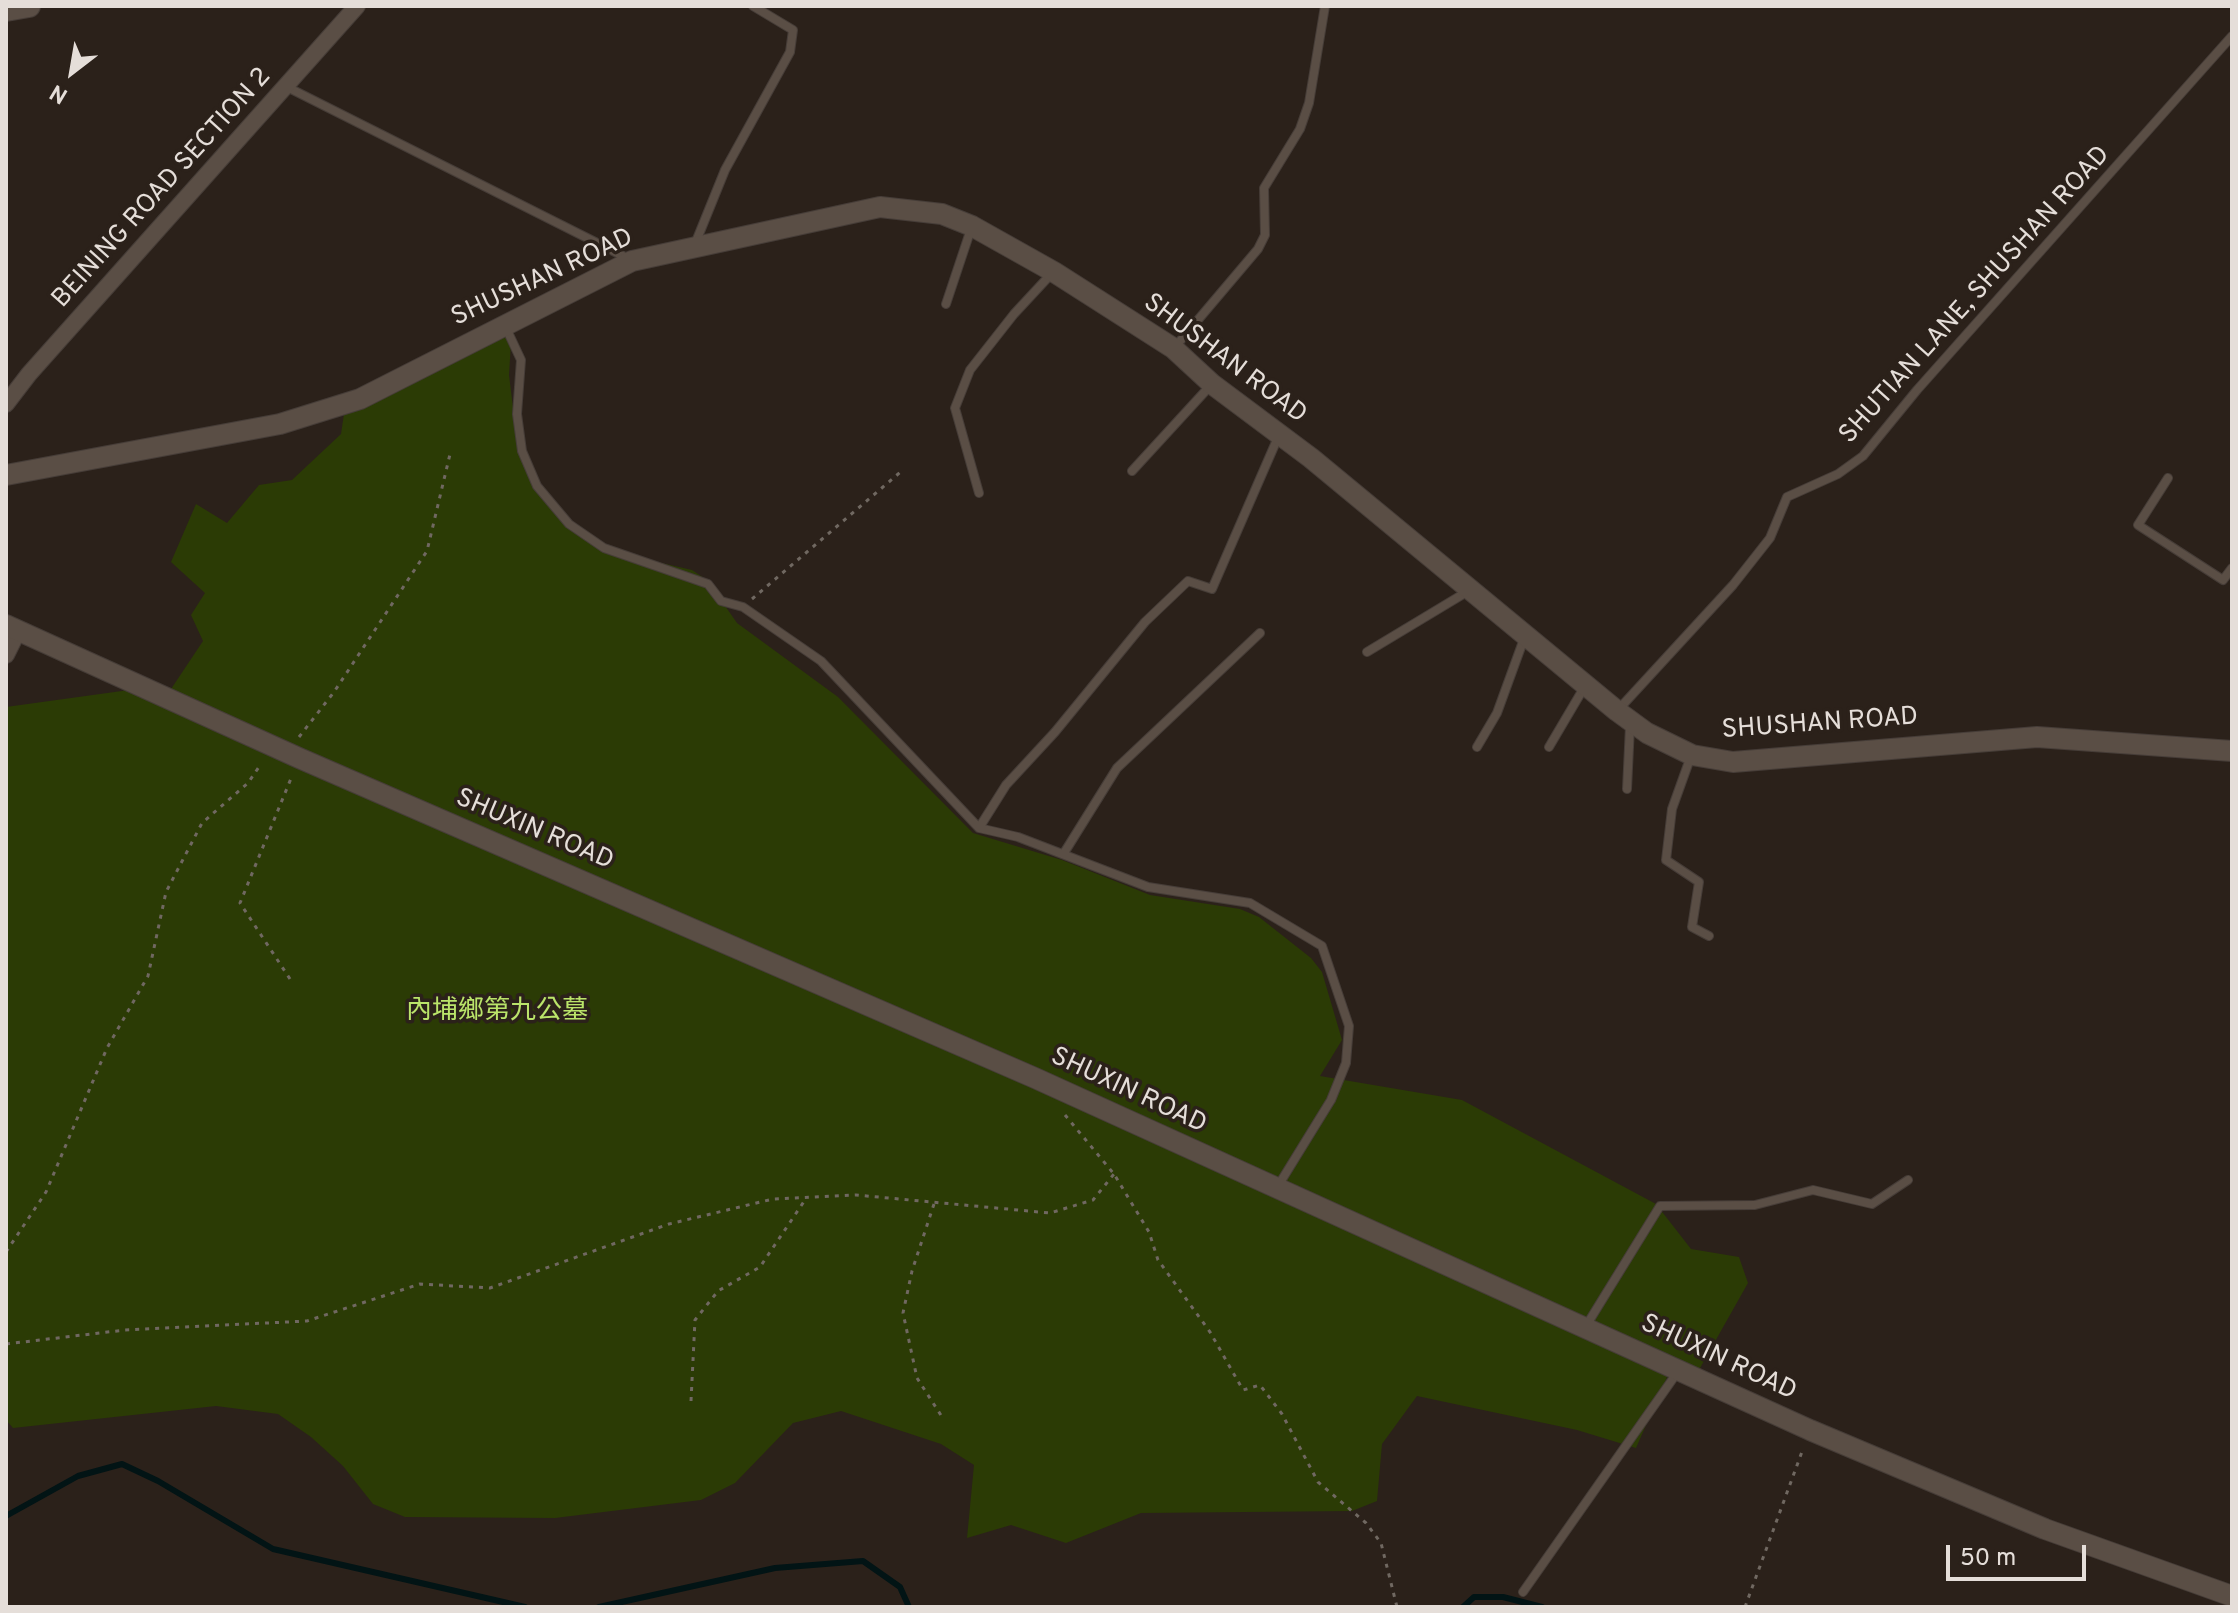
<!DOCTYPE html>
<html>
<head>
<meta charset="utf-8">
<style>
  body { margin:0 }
  #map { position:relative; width:2238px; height:1613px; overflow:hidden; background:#2b211a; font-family:Overpass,sans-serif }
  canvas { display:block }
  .frame { position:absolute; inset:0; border:8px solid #e5ded9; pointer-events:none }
  .north { position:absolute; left:32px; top:32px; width:80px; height:80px; -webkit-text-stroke:6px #2b211a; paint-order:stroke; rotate:211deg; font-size:22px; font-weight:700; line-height:32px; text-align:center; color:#e5ded9 }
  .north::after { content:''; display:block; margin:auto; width:28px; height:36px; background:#e5ded9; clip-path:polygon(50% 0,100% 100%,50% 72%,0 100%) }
  .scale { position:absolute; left:1946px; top:1545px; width:140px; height:36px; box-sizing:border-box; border:4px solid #e5ded9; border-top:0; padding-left:10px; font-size:24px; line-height:28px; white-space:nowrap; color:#e5ded9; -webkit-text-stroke:6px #2b211a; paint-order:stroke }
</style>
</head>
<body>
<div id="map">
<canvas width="2238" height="1613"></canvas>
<div class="frame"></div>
<div class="north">N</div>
<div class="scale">50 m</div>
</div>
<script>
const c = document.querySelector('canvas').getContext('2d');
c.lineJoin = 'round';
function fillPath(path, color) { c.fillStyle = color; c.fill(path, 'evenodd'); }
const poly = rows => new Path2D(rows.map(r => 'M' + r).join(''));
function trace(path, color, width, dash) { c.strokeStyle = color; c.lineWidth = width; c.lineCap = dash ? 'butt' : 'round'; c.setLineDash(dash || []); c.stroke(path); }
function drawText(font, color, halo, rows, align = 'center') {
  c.font = font + ' Overpass,"Noto Sans TC",sans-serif'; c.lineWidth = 7; c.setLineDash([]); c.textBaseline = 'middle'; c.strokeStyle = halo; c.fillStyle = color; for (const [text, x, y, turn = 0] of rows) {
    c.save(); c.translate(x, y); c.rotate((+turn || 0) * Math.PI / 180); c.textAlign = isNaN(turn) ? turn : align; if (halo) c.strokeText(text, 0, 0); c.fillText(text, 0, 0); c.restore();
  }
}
const green = poly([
  [506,332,511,342,509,375,517,441,543,489,573,523,605,550,692,570,707,580,737,623,838,697,973,833,1062,860,1150,895,1240,909,1259,917,1311,958,1322,972,1342,1040,1320,1076,1462,1100,1656,1204,1691,1249,1739,1257,1748,1283,1691,1384,1668,1375,1636,1448,1577,1430,1417,1396,1382,1444,1377,1501,1352,1511,1141,1513,1066,1543,1011,1525,967,1538,974,1465,941,1444,841,1411,793,1423,735,1483,701,1500,555,1518,405,1517,373,1504,343,1466,311,1437,278,1414,216,1406,13,1428,6,1420,6,707,129,690,163,701,203,641,191,615,205,593,171,562,196,504,227,523,259,485,292,480,341,434,345,407]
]);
const stream = poly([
  [6,1516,78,1476,122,1464,158,1481,273,1549,525,1607],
  [599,1607,775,1568,863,1561,900,1587,909,1607],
  [1463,1607,1474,1597,1503,1597,1542,1607]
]);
const path = poly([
  [752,599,904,469],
  [299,737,334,692,427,551,451,450],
  [290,979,240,903,292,776],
  [1065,1115,1114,1174,1149,1232,1158,1260,1210,1332,1243,1390,1260,1385,1282,1414,1318,1482,1366,1523,1381,1543,1397,1607],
  [934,1204,912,1271,903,1313,917,1378,944,1420],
  [6,1252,46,1192,107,1048,148,976,166,892,202,823,248,783,261,764],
  [6,1344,125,1330,307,1321,420,1284,490,1288,669,1224,773,1199,856,1195,1050,1213,1093,1200,1114,1174],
  [691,1401,695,1320,718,1291,760,1267,807,1197],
  [1745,1607,1803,1449]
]);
const service = poly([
  [287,87,629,259],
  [695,244,725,170,790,52,793,30,753,6],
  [946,304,972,226],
  [506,328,521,360,517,414,522,451,537,486,569,524,604,548,708,584,721,601,743,607,821,661,979,828,1018,837,1148,887,1250,903,1322,946,1349,1026,1346,1063,1331,1100,1278,1186],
  [1175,347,1258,249,1265,235,1264,188,1300,129,1309,103,1325,6],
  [1132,471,1210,386],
  [2168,478,2138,525,2223,580,2232,568],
  [979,493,955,408,970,370,1014,314,1053,272],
  [1367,652,1470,590],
  [1618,710,1733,585,1770,538,1787,497,1838,474,1863,456,1917,390,2232,36],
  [1477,747,1497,713,1525,636],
  [1549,747,1585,686],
  [1691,756,1672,809,1666,860,1699,882,1692,927,1709,936],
  [1627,789,1630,726],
  [979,828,1006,785,1055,732,1145,622,1188,581,1212,589,1279,435],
  [1064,853,1117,768,1260,633],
  [1586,1326,1660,1206,1755,1205,1813,1190,1872,1204,1908,1180],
  [1523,1592,1679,1370]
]);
const minor = poly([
  [6,404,29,374,357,6],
  [6,655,18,631]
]);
const tertiary = poly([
  [6,475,280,424,360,399,632,261,880,207,942,214,972,226,1054,272,1173,348,1212,384,1311,458,1617,711,1647,733,1692,755,1733,762,2037,737,2232,751],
  [6,625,299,758,1035,1078,1810,1430,2045,1529,2232,1596]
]);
const secondary = poly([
  [6,10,29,6]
]);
const streetNames = [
  ["BEINING ROAD SECTION 2",163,189,-48],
  ["SHUSHAN ROAD",543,279,-25],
  ["SHUTIAN LANE, SHUSHAN ROAD",1976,296,-48],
  ["SHUSHAN ROAD",1224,360,37],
  ["SHUSHAN ROAD",1820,725,-4],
  ["SHUXIN ROAD",534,831,23],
  ["SHUXIN ROAD",1128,1092,25],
  ["SHUXIN ROAD",1718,1359,25]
];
const parkNames = [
  ["內埔鄉第九公墓",497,1013]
];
fillPath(green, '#2b3b05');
trace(stream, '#021415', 6);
trace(service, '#463d38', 10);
trace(minor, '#463d38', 18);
trace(tertiary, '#463d38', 22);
trace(secondary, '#463d38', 24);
trace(path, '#706861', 3, [4, 6]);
trace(service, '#5a4e45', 8);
trace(minor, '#5a4e45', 16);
trace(tertiary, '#5a4e45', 20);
trace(secondary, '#5a4e45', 22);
drawText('26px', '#e5ded9', '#2b211a', streetNames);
drawText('26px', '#bae46a', '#2b211a', parkNames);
</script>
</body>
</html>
